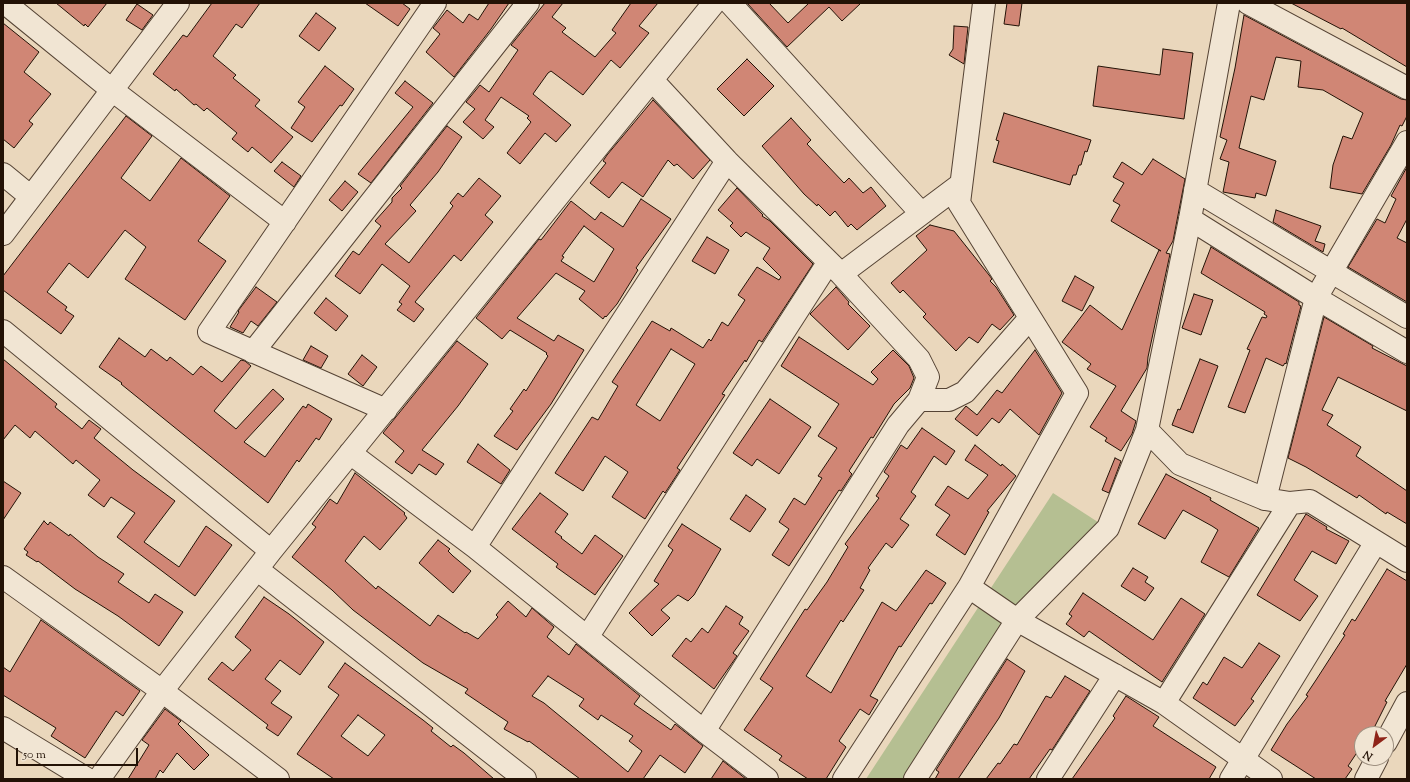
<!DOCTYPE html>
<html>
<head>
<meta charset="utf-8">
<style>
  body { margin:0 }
  #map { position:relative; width:1410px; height:782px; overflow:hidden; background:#ead7bc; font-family:"Sorts Mill Goudy",serif }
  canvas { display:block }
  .frame { position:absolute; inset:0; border:4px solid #231206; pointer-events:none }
  .north { position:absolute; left:1354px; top:726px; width:40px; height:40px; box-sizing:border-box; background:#f1e5d3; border:1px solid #9f9181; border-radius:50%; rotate:212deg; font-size:11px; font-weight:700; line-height:16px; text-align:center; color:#231206 }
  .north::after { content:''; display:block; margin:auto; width:14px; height:18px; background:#8f2418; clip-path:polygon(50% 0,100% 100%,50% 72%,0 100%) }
  .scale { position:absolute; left:16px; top:748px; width:122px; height:18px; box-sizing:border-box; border:2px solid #231206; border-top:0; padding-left:5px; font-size:12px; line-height:14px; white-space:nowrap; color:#231206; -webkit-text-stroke:3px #f1e5d3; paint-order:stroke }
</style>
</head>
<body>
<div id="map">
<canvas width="1410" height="782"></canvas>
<div class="frame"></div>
<div class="north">N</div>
<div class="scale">50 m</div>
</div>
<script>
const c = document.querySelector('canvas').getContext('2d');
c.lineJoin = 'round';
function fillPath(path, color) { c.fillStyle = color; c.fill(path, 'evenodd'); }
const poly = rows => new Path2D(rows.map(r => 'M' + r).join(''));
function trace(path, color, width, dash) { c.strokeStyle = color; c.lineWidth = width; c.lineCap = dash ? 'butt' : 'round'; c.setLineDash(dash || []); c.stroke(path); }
const green = poly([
  [1053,493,1101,524,908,779,866,779]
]);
const building = poly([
  [56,3,107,3,88,27,85,24,84,26,56,3],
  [212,3,260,3,242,28,236,24,213,56,236,75,233,78,260,100,255,106,293,137,271,163,252,147,248,152,232,139,237,133,207,108,204,111,196,104,194,105,176,89,175,91,153,74,183,35,187,37,212,3],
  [365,3,402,3,410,9,398,26,365,3],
  [489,3,509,3,491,29,454,77,426,52,440,34,433,28,447,10,463,23,469,14,478,20,489,3],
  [545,3,563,3,552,17,566,28,562,32,595,57,616,33,612,30,631,3,658,3,639,26,649,33,620,68,611,60,583,95,551,71,548,73,533,94,571,125,556,142,545,133,520,164,507,153,531,122,527,118,529,116,501,97,485,120,494,127,483,139,463,122,475,109,466,102,480,85,489,92,518,50,511,45,545,3],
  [747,3,769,3,788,23,809,3,861,3,842,21,829,7,787,47,747,3],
  [1007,3,1022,3,1019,26,1004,24,1007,3],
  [1291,3,1407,3,1407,67,1342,28,1341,29,1291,3],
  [137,4,153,15,142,30,126,20,137,4],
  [316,13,336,28,319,51,299,36,316,13],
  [1244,15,1401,99,1407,100,1407,116,1402,126,1400,125,1391,145,1362,194,1330,188,1333,165,1343,136,1352,139,1363,113,1323,90,1298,87,1301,61,1276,57,1264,100,1251,96,1239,148,1276,161,1266,196,1256,193,1255,198,1223,192,1229,162,1220,159,1227,140,1220,137,1235,68,1244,15],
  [3,23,39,52,24,72,51,94,29,121,33,124,14,148,3,139,3,23],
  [954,26,968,27,964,64,949,55,953,49,954,26],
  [1163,49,1193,53,1184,119,1093,106,1098,66,1160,75,1163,49],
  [747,59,774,86,744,116,717,89,747,59],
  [325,66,354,89,342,106,340,105,312,142,291,128,305,107,298,102,325,66],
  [405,81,433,103,371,183,358,174,413,107,395,93,405,81],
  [653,100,710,160,693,179,677,164,674,166,668,160,643,197,622,182,609,198,590,183,606,163,603,161,607,155,653,100],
  [1004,113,1091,140,1087,152,1085,151,1081,165,1079,165,1076,175,1073,175,1070,185,993,162,999,141,996,140,1004,113],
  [126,116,152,136,121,178,150,201,181,158,230,196,198,241,226,261,185,320,125,279,146,247,125,230,88,278,69,263,47,292,67,307,65,310,74,316,61,334,3,290,3,276,126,116],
  [791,118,811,140,807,144,844,183,849,178,863,193,871,187,886,206,857,230,851,224,848,227,835,211,830,216,818,204,817,206,804,194,762,146,791,118],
  [447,126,462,137,438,172,410,205,416,211,385,244,409,263,453,206,450,203,458,193,463,197,479,178,501,196,485,215,493,222,461,261,454,255,415,302,424,309,414,322,397,310,402,304,399,302,410,286,382,264,360,294,335,276,353,251,359,255,381,226,375,221,392,202,392,198,402,188,400,186,447,126],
  [1153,159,1185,179,1173,241,1166,253,1170,254,1148,357,1147,368,1121,411,1136,421,1132,434,1121,451,1105,441,1107,438,1090,427,1116,386,1087,369,1091,364,1062,342,1090,305,1122,330,1159,250,1161,251,1111,221,1120,205,1113,201,1124,183,1113,177,1122,162,1142,175,1153,159],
  [282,162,301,176,294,187,274,171,282,162],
  [1407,167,1407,219,1397,238,1407,243,1407,302,1348,267,1377,219,1385,223,1396,199,1391,196,1407,167],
  [345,181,358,192,342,211,329,200,345,181],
  [737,188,763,215,762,216,770,221,813,264,762,342,759,340,746,362,745,360,722,394,725,395,677,468,680,470,665,493,663,491,645,519,612,497,628,472,605,456,583,491,555,473,592,417,598,420,618,386,612,382,652,321,670,331,671,328,703,348,709,339,711,341,722,322,728,326,745,300,738,295,757,267,779,280,781,277,763,259,770,248,746,232,741,237,730,226,733,223,718,210,737,188],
  [671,349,695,364,660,421,636,405,671,349],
  [641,199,671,219,636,268,638,270,617,304,606,317,605,316,603,319,579,299,585,291,556,273,517,318,554,341,558,335,584,350,551,404,517,450,494,436,513,411,510,409,524,389,526,391,548,356,546,354,547,353,510,330,502,339,476,318,539,239,541,240,571,201,595,220,601,212,623,227,641,199],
  [584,226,614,249,594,282,561,261,564,257,562,256,584,226],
  [1276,210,1321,226,1315,241,1325,244,1323,252,1273,222,1276,210],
  [930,225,954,231,989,275,992,279,990,281,996,287,1014,315,1000,330,992,324,978,343,969,337,956,351,923,317,926,314,903,290,900,293,891,283,927,250,916,236,930,225],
  [707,237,729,250,715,274,692,261,707,237],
  [1211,247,1299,302,1299,305,1301,306,1286,364,1285,363,1283,366,1266,358,1245,413,1228,407,1250,350,1247,349,1262,317,1266,318,1267,316,1264,314,1265,312,1201,273,1211,247],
  [1075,276,1094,287,1082,311,1062,301,1075,276],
  [256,287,277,302,258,326,251,321,243,333,230,327,239,312,238,311,256,287],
  [836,287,849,302,848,304,870,326,848,350,810,314,836,287],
  [1194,294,1213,300,1201,335,1182,328,1194,294],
  [326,298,348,316,336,331,314,313,326,298],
  [1324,317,1373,346,1372,348,1407,366,1407,411,1338,377,1322,410,1333,415,1327,425,1361,447,1356,456,1407,491,1407,524,1387,512,1386,514,1359,495,1357,498,1306,467,1288,458,1324,317],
  [799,337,873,385,878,379,871,372,893,350,909,366,914,378,910,388,894,404,873,438,871,437,849,471,852,474,841,491,839,490,789,566,772,555,789,529,779,522,794,498,805,505,822,478,818,476,837,448,818,436,839,404,781,366,799,337],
  [119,338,145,357,151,349,167,361,170,357,193,375,201,366,222,382,241,360,245,361,251,366,214,411,236,429,273,389,284,399,244,442,265,457,303,406,306,408,308,404,332,419,319,440,316,438,299,462,297,460,268,503,121,384,122,383,99,367,119,338],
  [457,341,488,364,458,406,422,450,444,464,436,475,419,464,412,474,395,462,404,451,383,433,457,341],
  [311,346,328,356,321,368,303,360,311,346],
  [1035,350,1062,393,1039,435,1010,409,999,423,992,418,977,436,955,419,966,406,977,415,997,390,1002,393,1035,350],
  [362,355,377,367,363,386,348,374,362,355],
  [3,359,57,404,55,407,82,429,89,420,101,429,94,438,133,470,175,501,144,542,179,567,206,526,232,545,195,596,117,537,135,513,111,497,104,507,88,495,100,480,76,460,73,464,35,431,30,438,15,425,3,440,3,359],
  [1200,359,1218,366,1193,433,1172,425,1178,409,1180,410,1200,359],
  [770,399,811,427,779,474,757,459,752,466,733,453,770,399],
  [922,428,955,451,946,465,934,456,911,492,916,496,900,519,909,525,892,548,886,543,868,568,870,570,860,588,864,590,843,622,841,620,806,676,831,693,882,602,896,611,926,570,946,583,932,604,930,603,901,647,899,646,870,696,878,700,869,715,860,709,839,741,846,747,826,779,808,779,779,760,782,756,744,730,773,688,760,679,805,609,807,610,827,582,848,547,845,544,879,498,876,496,889,476,884,472,901,445,907,449,922,428],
  [478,444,510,470,501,484,467,462,478,444],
  [975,445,1001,466,1002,464,1016,476,987,511,989,512,965,555,936,535,950,515,935,505,948,486,968,499,988,475,965,460,975,445],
  [1115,458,1121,461,1109,493,1102,490,1115,458],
  [355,473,405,513,404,514,407,518,380,550,364,536,345,561,376,589,378,586,430,626,438,615,465,633,466,632,478,639,498,617,496,615,508,601,526,617,532,608,554,627,547,637,569,655,576,644,640,696,634,704,671,730,675,724,703,746,685,773,660,755,643,779,580,779,529,741,528,742,504,729,508,722,465,693,468,689,423,663,353,610,332,590,292,557,316,527,312,524,330,499,337,504,355,473],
  [548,676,584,699,579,706,598,720,601,715,633,736,629,741,642,751,628,772,544,703,532,696,548,676],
  [1166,474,1211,498,1210,500,1259,528,1229,577,1201,562,1218,530,1212,526,1183,510,1165,539,1138,524,1166,474],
  [3,481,21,493,3,520,3,481],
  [540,493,568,514,555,532,562,537,561,538,582,554,595,535,623,556,595,595,556,567,558,564,512,529,540,493],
  [746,495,766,509,750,532,730,519,746,495],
  [1306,514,1327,527,1326,529,1349,541,1336,564,1312,551,1294,580,1318,596,1300,621,1257,595,1306,514],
  [44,521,48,525,50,522,69,536,70,534,98,557,124,574,118,582,149,603,155,594,183,612,159,646,118,616,75,589,38,561,37,562,26,555,28,552,24,549,44,521],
  [682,524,721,549,694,595,688,601,678,595,661,610,670,618,652,636,629,613,659,584,654,581,673,550,668,546,682,524],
  [438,540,450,549,448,551,453,556,471,571,453,593,419,563,438,540],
  [1133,568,1148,577,1145,582,1154,588,1145,601,1121,586,1133,568],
  [1387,569,1407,581,1407,664,1385,701,1387,702,1371,734,1362,734,1362,745,1348,766,1352,769,1345,779,1316,779,1271,750,1287,724,1308,696,1306,695,1316,680,1345,635,1343,634,1352,619,1355,621,1387,569],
  [1083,593,1153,640,1181,598,1205,614,1162,682,1089,631,1084,637,1066,624,1072,616,1069,614,1083,593],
  [264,597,289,614,324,642,300,675,280,660,265,679,281,691,271,703,292,717,278,736,266,728,268,725,208,679,222,662,233,671,251,650,235,637,264,597],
  [726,606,743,617,739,624,749,631,733,653,737,656,714,689,672,656,686,638,691,642,702,628,708,633,726,606],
  [41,620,140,691,123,716,116,711,85,758,51,736,56,728,3,695,3,667,10,672,41,620],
  [1259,643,1280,656,1251,699,1254,701,1235,726,1193,698,1203,682,1207,685,1224,657,1242,668,1259,643],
  [1007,659,1025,671,999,718,958,779,935,779,939,772,936,770,1007,659],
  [345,663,423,720,433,728,431,731,451,747,453,745,464,753,494,779,334,779,297,754,339,695,328,687,345,663],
  [358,715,385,735,368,756,341,736,358,715],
  [1065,676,1090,691,1052,750,1050,749,1029,779,986,779,998,763,1000,764,1014,744,1017,745,1046,696,1051,698,1065,676],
  [1126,696,1159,717,1153,726,1216,767,1209,779,1072,779,1115,718,1113,716,1126,696],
  [165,709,181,721,178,724,209,755,194,770,177,753,163,773,160,770,155,779,128,779,149,745,142,740,165,709],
  [723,761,746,779,711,779,723,761]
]);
const minor = poly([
  [5,3,112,90,285,222],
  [730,3,921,213],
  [1248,3,1407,88],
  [652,80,727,161,841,274,919,359,928,377,919,400,898,425,704,731],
  [3,174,31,197],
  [1195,190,1407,317],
  [1190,219,1316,298,1407,352],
  [3,234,178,3],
  [841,274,961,184],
  [3,331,271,551],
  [253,352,528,3],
  [919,400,949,400,965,392,1030,318],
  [386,410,209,332,435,3],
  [1147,430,1180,464,1265,499,1290,503,1310,501,1407,561],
  [350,453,475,547,704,731,767,779],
  [1265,499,1316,298,1407,142],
  [475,547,727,161],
  [258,570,525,779],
  [3,577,162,691,278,779],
  [969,587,1017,620,1164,703,1271,779],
  [588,636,828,263],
  [1164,703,1290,503],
  [3,728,87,779],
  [1386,742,1407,703],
  [99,779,162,691,271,551,714,3],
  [844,779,969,587,1077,393,959,203,984,3],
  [915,779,1017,620,1108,528,1147,430,1190,219,1229,3],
  [1048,779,1115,675],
  [1231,779,1376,542],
  [1366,779,1377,758]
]);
fillPath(green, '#b5bf92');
fillPath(building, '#d08675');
trace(building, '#231206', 1);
trace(minor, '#554334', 24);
trace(minor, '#f1e5d3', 22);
</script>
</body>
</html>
